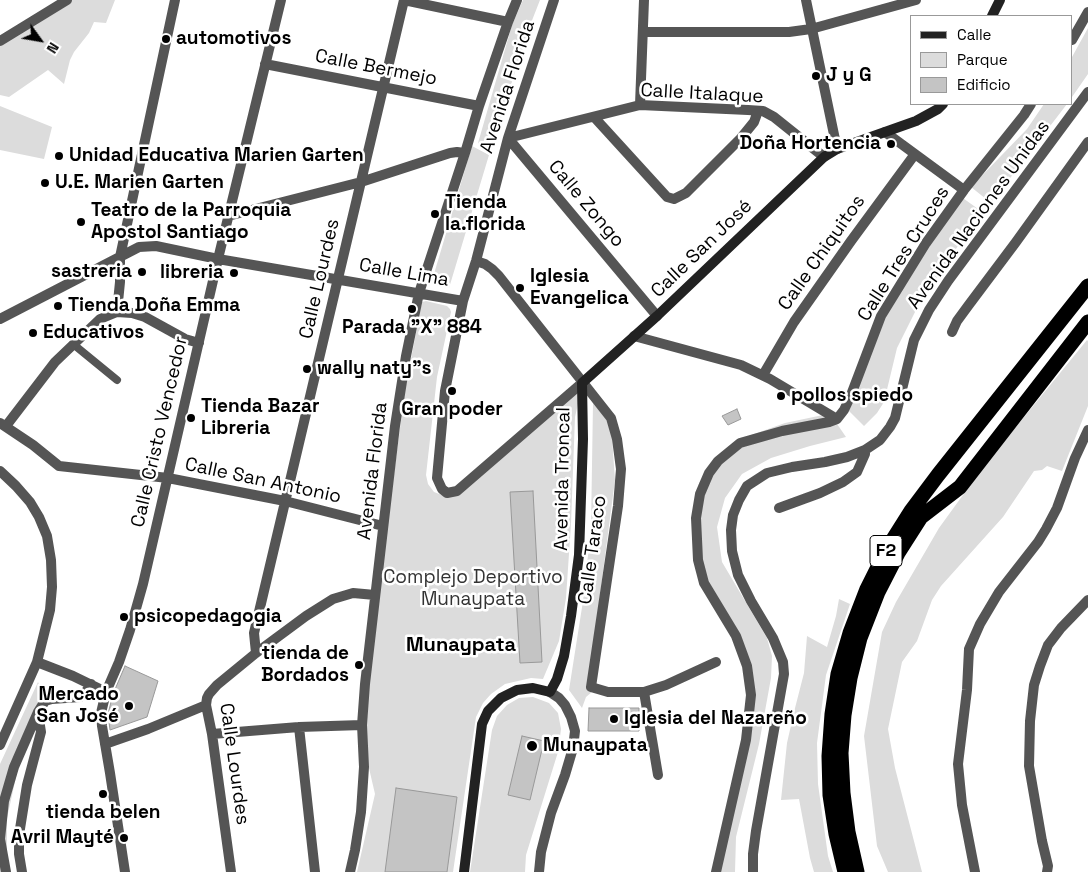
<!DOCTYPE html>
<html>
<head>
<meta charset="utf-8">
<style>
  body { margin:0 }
  #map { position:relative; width:1088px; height:872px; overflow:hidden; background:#fff; font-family:"Space Grotesk",sans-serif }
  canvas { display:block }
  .legend { position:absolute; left:910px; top:15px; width:162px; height:90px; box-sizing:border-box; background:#fff; border:1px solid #999; margin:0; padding:6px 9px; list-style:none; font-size:15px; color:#000 }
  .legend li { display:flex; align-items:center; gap:10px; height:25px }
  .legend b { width:25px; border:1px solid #999 }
  .north { position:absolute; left:15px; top:15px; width:50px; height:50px; -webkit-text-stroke:4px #fff; paint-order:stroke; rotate:122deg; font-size:14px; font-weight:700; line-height:20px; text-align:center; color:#000 }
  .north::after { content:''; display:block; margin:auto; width:18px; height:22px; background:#000; clip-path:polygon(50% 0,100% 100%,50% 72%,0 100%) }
</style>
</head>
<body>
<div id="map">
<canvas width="1088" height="872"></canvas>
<ul class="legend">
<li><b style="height:6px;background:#222"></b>Calle</li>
<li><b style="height:14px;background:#dcdcdc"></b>Parque</li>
<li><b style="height:14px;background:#c4c4c4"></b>Edificio</li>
</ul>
<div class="north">N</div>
</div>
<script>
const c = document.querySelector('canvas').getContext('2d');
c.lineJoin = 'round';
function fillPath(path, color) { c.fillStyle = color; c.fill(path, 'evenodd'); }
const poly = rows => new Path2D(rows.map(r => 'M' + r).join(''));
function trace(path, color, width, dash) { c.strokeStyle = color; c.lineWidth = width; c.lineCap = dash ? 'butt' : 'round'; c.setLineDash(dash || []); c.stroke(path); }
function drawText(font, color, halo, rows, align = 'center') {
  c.font = font + ' "Space Grotesk",sans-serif'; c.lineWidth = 5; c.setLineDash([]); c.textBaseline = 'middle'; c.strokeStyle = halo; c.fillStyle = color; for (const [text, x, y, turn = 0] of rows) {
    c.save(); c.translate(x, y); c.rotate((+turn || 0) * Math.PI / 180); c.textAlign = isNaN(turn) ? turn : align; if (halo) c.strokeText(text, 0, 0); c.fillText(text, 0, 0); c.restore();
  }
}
const green = poly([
  [61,0,115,0,106,23,94,22,89,33,74,52,70,60,64,84,48,70,9,97,0,95,0,41],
  [523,0,540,0,531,23,514,75,491,152,478,143,512,25],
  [1088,28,1088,74,1072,97,1072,57],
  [1044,104,1067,104,991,203,971,187,1027,129],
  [0,106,52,127,44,159,0,150],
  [472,146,489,155,449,288,431,284],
  [960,196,981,211,917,308,897,348,884,402,877,413,864,426,844,406,886,314],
  [426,301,447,306,450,309,451,312,437,377,426,475,428,484,434,492,442,495,453,492,581,390,575,417,571,524,566,598,559,641,543,679,531,678,505,684,491,694,483,703,476,717,453,872,357,872,375,794,365,751,371,649,405,390,422,302],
  [1087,340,1088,341,1088,406,1062,471,1047,466,1042,470,1034,471,1003,517,941,586,932,600,917,641,902,662,888,729,895,768,922,872,888,872,877,846,864,736,882,632,896,602,939,528,984,466],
  [593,403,611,423,615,480,589,679,592,692,586,697,582,708,569,690,583,601,591,527],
  [823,415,835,421,846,437,810,446,771,458,742,474,725,498,717,527,722,562,767,638,772,656,771,678,759,744,736,837,735,872,716,872,743,740,750,695,747,660,705,582,694,517,699,483,740,439,785,423],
  [839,599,850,604,826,675,817,743,818,784,828,856,833,872,814,872,810,858,799,799,781,800,787,743,794,712,804,673,807,636,827,647,836,616],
  [38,682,44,694,20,759,7,818,7,872,0,872,0,764],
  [533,697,549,703,558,713,561,729,558,752,526,855,525,872,470,872,492,730,497,716,507,705,519,698]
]);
const building = poly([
  [737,409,741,419,728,425,722,416,737,409],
  [533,491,542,662,520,663,510,492,533,491],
  [125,666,158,681,147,717,110,730,108,714,113,694,125,666],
  [589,708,639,708,639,731,588,731,589,708],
  [522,736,544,741,530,800,508,795,522,736],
  [396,788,457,797,447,872,385,872,396,788]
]);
const lane = poly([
  [73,344,117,380]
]);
const street = poly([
  [404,0,508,22],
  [554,0,508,138,476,261,463,301,445,391,437,478,442,489,447,493,457,491,582,383],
  [806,0,837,149],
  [643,32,789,32,811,29,916,0],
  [1072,40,1088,12],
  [0,41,67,0],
  [265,64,479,106],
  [640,105,644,0],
  [594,117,667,197,674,199,686,193,741,138,754,122,758,111],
  [885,132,964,190],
  [228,216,361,182,450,153,457,152,465,153],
  [476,261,485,264,492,269,499,276,611,418,617,439,621,469,618,506,591,687,608,692,644,692,666,685,716,662],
  [117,312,120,282,120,257,175,0],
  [657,316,508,138,640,105,748,110,763,111,774,117,824,157],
  [0,319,139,247,156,246,218,259,463,301],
  [952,332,957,321,968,306,1016,242,1088,142],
  [634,336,741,365,770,379,837,419],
  [763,375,794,322,851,241,915,154],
  [0,423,33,445,59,466,168,478,285,501,383,526],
  [6,426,55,362,100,319,117,312,132,313,145,317,185,339,199,343],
  [0,471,16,486,30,502,39,517,47,536,51,560,52,587,50,610,37,662,0,745],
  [779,508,820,493,843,482,857,472,865,454,865,450],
  [256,653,254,633,404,0],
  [37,662,73,676,106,692],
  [644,692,658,775],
  [299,727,315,872],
  [212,734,299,727,362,725],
  [105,744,148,729,206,705],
  [6,872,0,839,4,801,14,767,38,712,45,701,52,699,80,697,85,693,91,684],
  [22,872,19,854,19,835,27,785,41,732,38,713],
  [125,872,110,773,102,726,101,713,106,692,119,662,130,630,143,584,218,259,281,0],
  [231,872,212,734,206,705,207,698,209,694,217,685,256,653,306,616,333,599,353,593,375,595],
  [350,872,355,850,361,812,364,767,362,725,365,684,395,426,406,356,419,293,465,153,479,106,508,22,517,0],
  [539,872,541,852,551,813,565,775,573,748,575,731,571,717,565,705,559,698,550,692],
  [716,872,746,740,751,695,747,666,736,636,704,583,698,560,696,518,700,494,709,473,718,461,740,443,782,431,829,422,837,419,844,410,851,395,881,316,926,243,964,190,1024,115,1031,104],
  [753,872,753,854,756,831,784,674,783,662,773,638,751,601,738,575,732,551,731,530,733,515,739,500,747,486,767,473,792,467,825,462,847,457,865,450,880,440,890,427,895,418,914,340,929,310,948,281,1088,92],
  [975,872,962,805,958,764,967,690,969,649,980,624,999,592,1038,542,1046,529,1057,508,1075,458,1088,430],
  [1047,872,1048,866,1042,841,1029,766,1030,721,1034,685,1040,666,1048,645,1061,628,1088,600]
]);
const secondary = poly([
  [992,16,1000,0],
  [464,872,482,724,488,711,501,698,517,690,533,688,550,692,557,679,564,656,571,616,579,555,583,439,582,383,657,316,824,157,837,149,916,121,938,109,943,104]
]);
const highway = poly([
  [845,872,836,834,830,795,829,756,832,714,838,674,850,633,867,589,887,549,911,511,938,475,1088,286],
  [857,872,848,832,843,793,841,753,844,715,850,678,860,638,878,592,898,553,921,517,960,487,1088,322]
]);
const markers = [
  [166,39,5,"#000"],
  [816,76,5,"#000"],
  [891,144,5,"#000"],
  [59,156,5,"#000"],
  [45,183,5,"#000"],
  [435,214,5,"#000"],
  [81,222,5,"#000"],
  [142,272,5,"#000"],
  [234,273,5,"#000"],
  [520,288,5,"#000"],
  [58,306,5,"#000"],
  [412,309,5,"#000"],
  [33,333,5,"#000"],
  [307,369,5,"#000"],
  [452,391,5,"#000"],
  [781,396,5,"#000"],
  [191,418,5,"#000"],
  [124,617,5,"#000"],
  [359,665,5,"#000"],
  [129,706,5,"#000"],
  [614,719,5,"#000"],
  [532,746,6,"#000"],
  [103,794,5,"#000"],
  [124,838,5,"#000"]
];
const shields = [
  [886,551,32]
];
const shieldNames = [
  ["F2",886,551]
];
const poiNames = [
  ["automotivos",176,39],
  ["J y G",826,76],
  ["Doña Hortencia",881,144,"right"],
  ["Unidad Educativa Marien Garten",69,156],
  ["U.E. Marien Garten",55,183],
  ["Tienda",445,203],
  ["la.florida",445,225],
  ["Teatro de la Parroquia",91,211],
  ["Apostol Santiago",91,233],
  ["sastreria",132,272,"right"],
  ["libreria",224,273,"right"],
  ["Iglesia",530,277],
  ["Evangelica",530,299],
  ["Tienda Doña Emma",68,306],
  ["Parada \"X\" 884",412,328,"center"],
  ["Educativos",43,333],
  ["wally naty\"s",317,369],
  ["pollos spiedo",791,396],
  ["Tienda Bazar",201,407],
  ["Libreria",201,429],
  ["Gran poder",452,410,"center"],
  ["psicopedagogia",134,617],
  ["tienda de",349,654,"right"],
  ["Bordados",349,676,"right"],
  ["Mercado",119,695,"right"],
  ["San José",119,717,"right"],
  ["Iglesia del Nazareño",624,719],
  ["Munaypata",543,746],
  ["tienda belen",103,813,"center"],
  ["Avril Mayté",114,838,"right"]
];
const streetNames = [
  ["Calle Bermejo",376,68,11],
  ["Avenida Florida",508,87,-72],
  ["Calle Italaque",702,94,3],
  ["Calle Zongo",586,204,50],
  ["Avenida Naciones Unidas",979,215,-54],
  ["Calle San José",702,249,-44],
  ["Calle Chiquitos",822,253,-55],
  ["Calle Tres Cruces",904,254,-58],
  ["Calle Lima",404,273,10],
  ["Calle Lourdes",320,279,-77],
  ["Calle Cristo Vencedor",160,432,-77],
  ["Avenida Florida",373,471,-83],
  ["Avenida Troncal",563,479,-89],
  ["Calle San Antonio",263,481,12],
  ["Calle Taraco",593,550,-82],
  ["Calle Lourdes",234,764,82]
];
const parkNames = [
  ["Complejo Deportivo",473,578],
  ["Munaypata",473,600]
];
const neighbourhoodNames = [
  ["Munaypata",461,646]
];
fillPath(green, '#dcdcdc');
fillPath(building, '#c4c4c4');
trace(building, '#999', 1);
trace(lane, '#555', 8);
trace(street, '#555', 10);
trace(secondary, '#222', 10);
trace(highway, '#000', 15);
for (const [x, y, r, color] of markers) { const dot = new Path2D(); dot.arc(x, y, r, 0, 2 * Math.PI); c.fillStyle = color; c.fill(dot); trace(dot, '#fff', 2); }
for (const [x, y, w] of shields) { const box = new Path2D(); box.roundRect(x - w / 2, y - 15.5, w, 31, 4); c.fillStyle = '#fff'; c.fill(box); trace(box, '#000', 1); }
drawText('bold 18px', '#000', null, shieldNames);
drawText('bold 19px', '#000', '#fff', poiNames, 'left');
drawText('19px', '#000', '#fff', streetNames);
drawText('19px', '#333', '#fff', parkNames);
drawText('bold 20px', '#000', '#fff', neighbourhoodNames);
</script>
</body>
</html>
